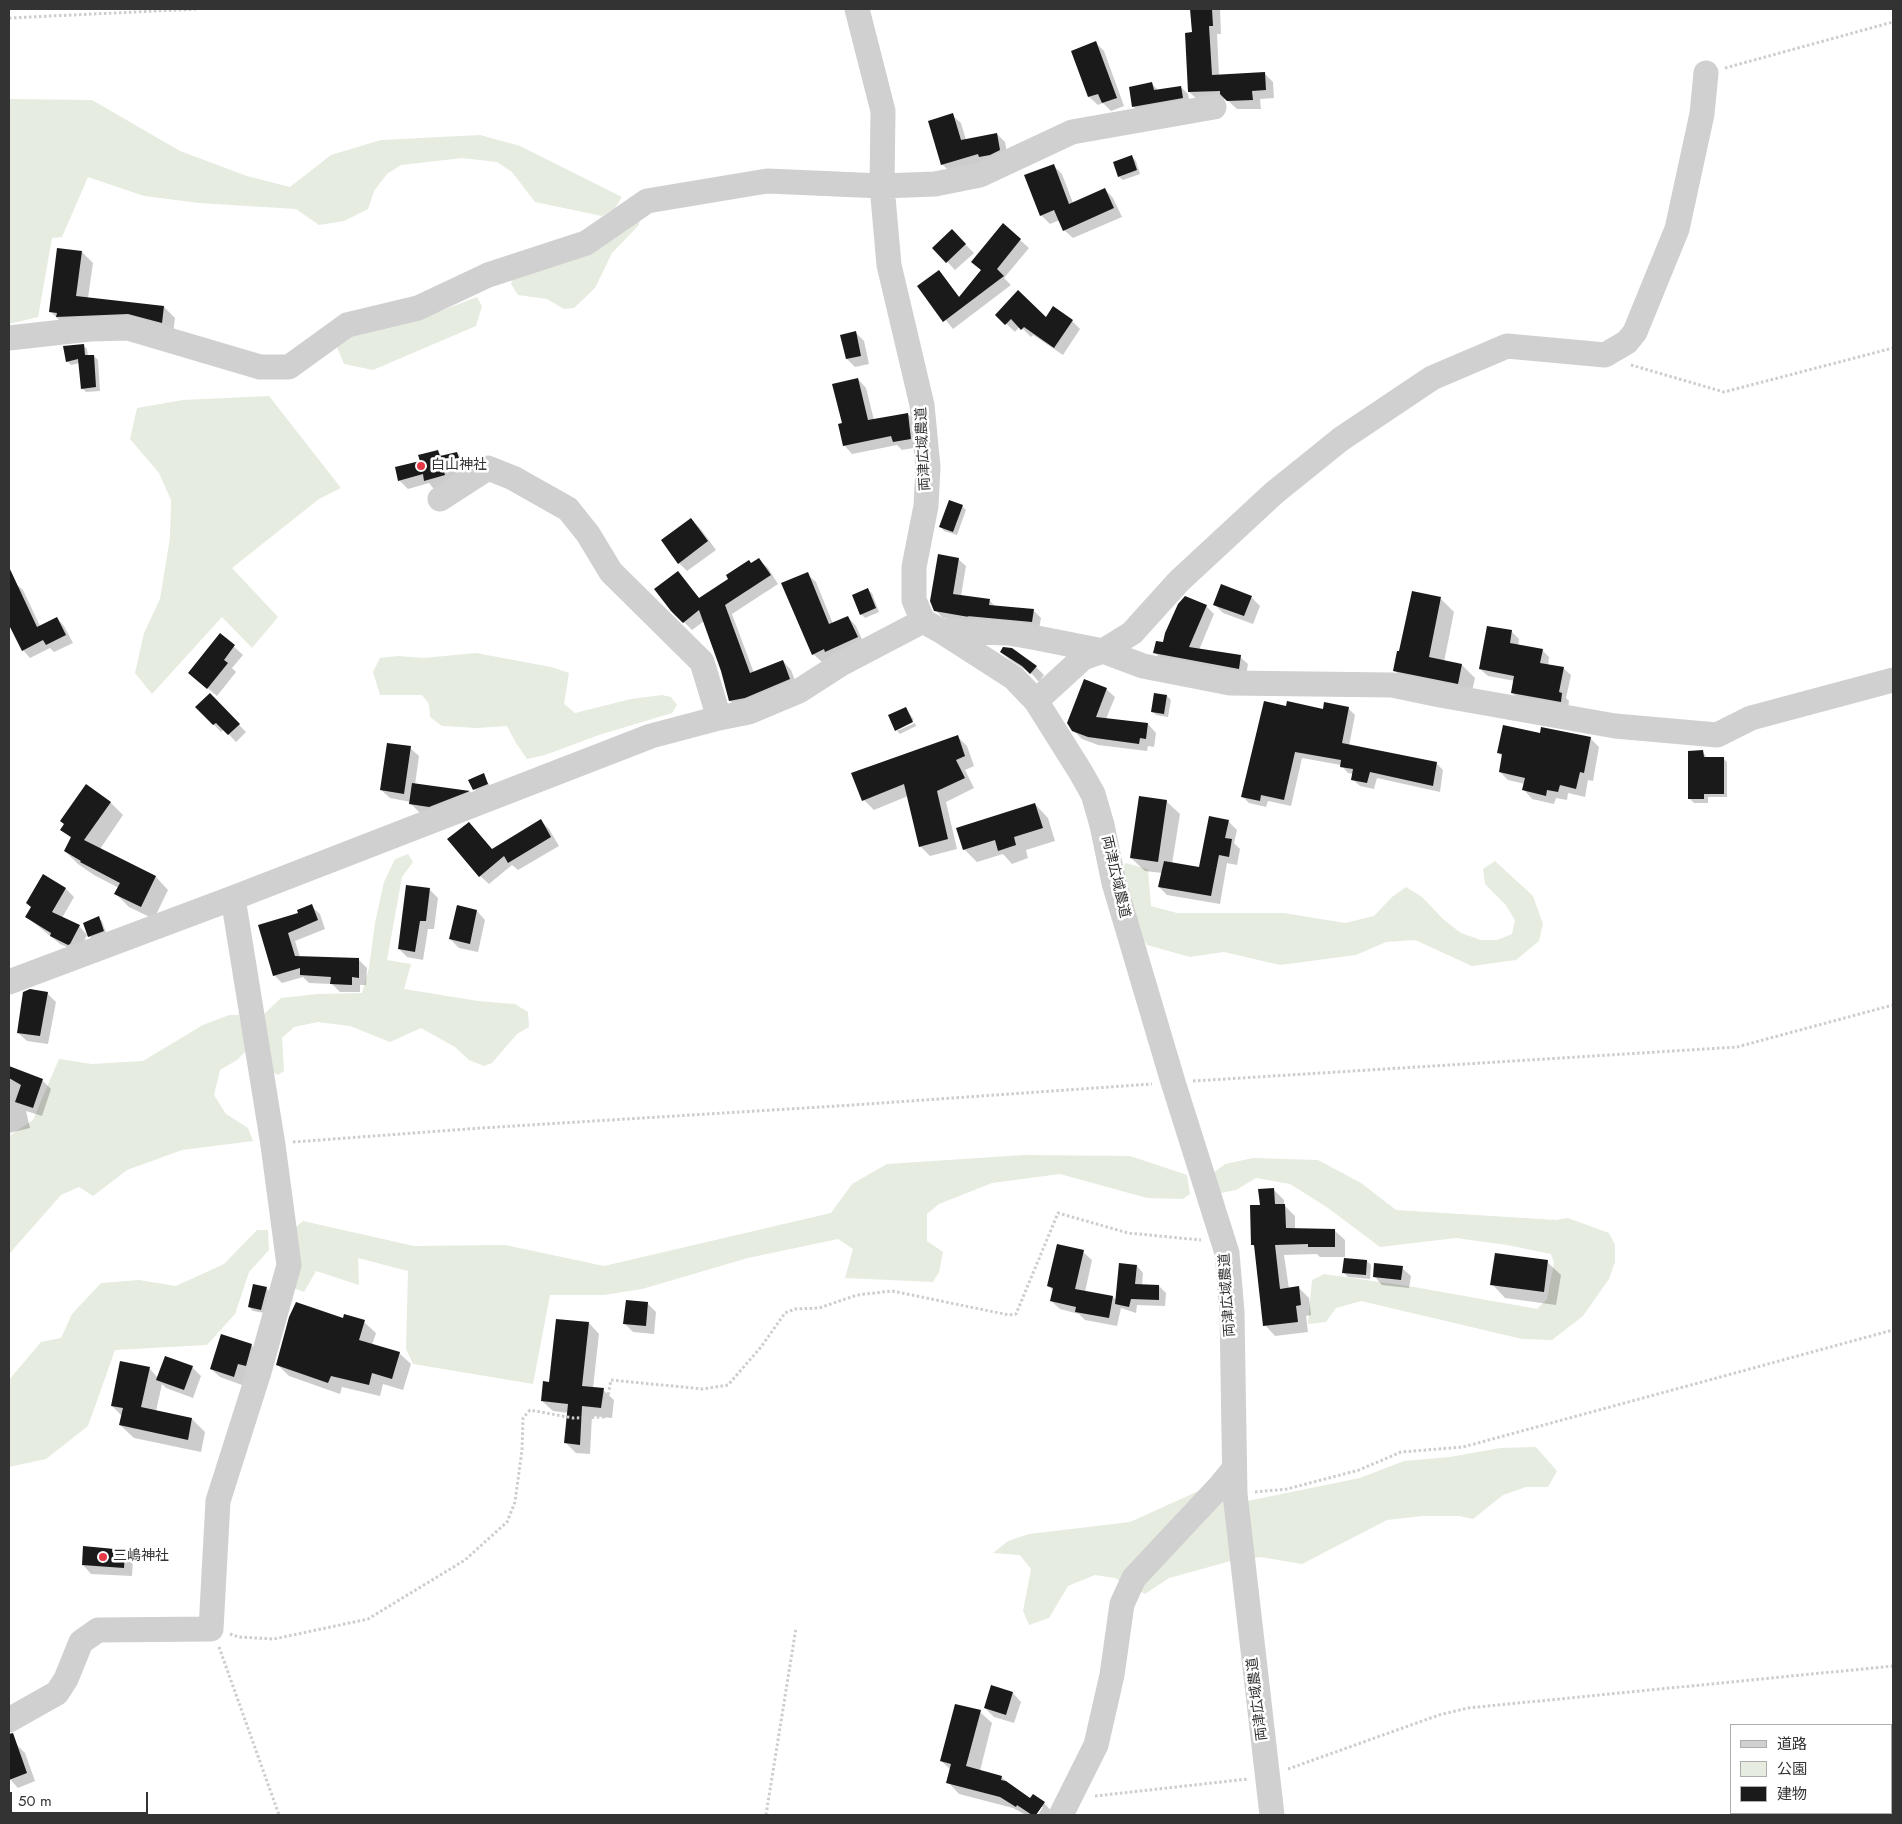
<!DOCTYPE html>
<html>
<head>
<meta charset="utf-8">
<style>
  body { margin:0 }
  #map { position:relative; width:1902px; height:1824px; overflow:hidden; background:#fff; font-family:Jost,"Noto Sans JP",sans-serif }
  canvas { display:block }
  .frame { position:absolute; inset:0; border:10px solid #333; pointer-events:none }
  .legend { position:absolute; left:1730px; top:1724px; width:162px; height:90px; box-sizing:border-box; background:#fff; border:1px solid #adadad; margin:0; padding:6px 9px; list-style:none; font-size:15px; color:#333 }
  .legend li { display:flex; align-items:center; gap:10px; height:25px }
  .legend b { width:25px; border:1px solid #adadad }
  .scale { position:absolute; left:10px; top:1792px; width:138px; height:22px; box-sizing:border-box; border:2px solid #333; border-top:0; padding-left:6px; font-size:15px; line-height:18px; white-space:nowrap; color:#333; -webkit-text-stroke:4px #fff; paint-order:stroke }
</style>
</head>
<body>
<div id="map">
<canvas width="1902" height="1824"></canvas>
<div class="frame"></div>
<ul class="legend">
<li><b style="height:6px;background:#d0d0d0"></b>道路</li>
<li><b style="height:14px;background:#e6ecdf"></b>公園</li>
<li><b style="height:14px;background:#1a1a1a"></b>建物</li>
</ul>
<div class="scale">50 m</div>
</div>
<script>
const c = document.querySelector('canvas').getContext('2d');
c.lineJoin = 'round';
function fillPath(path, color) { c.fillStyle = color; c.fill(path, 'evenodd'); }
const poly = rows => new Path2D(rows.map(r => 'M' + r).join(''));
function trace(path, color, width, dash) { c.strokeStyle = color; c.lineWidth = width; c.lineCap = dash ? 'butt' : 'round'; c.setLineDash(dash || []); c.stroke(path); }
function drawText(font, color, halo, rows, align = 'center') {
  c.font = font + ' Jost,"Noto Sans JP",sans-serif'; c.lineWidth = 5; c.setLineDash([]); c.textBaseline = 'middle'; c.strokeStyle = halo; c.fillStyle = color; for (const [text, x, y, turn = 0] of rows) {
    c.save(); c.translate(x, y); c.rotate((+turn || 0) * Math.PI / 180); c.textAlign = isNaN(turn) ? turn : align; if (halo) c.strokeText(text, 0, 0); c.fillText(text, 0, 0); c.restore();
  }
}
const green = poly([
  [9,99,92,100,180,151,247,176,290,187,331,155,381,140,480,135,520,146,622,197,615,208,602,216,535,202,512,172,497,162,462,158,401,165,387,174,374,191,368,209,344,221,319,225,296,209,199,203,144,196,88,177,62,237,52,238,38,317,9,324],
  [640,218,639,225,612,253,595,288,574,308,564,309,547,299,518,295,511,284,514,275,538,261,584,257,617,232],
  [477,297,482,306,476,326,373,370,344,364,337,347,349,335,433,314],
  [269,396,341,488,319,499,232,568,278,617,252,648,222,617,152,694,135,673,144,633,160,599,170,538,171,500,159,473,130,439,137,408,183,400],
  [476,653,551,667,569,673,564,704,575,713,631,699,662,695,671,697,677,705,672,713,599,735,545,755,527,759,516,743,507,726,477,728,442,726,430,717,429,704,422,695,380,695,373,672,380,658,398,656,424,658],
  [408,854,413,862,402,877,387,960,411,964,404,989,478,1001,515,1004,528,1012,529,1027,517,1034,492,1063,484,1066,469,1060,455,1047,421,1028,390,1042,350,1026,318,1022,294,1027,282,1038,284,1071,278,1075,272,1072,260,1018,281,998,317,994,362,993,369,968,375,923,384,882,395,859],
  [1495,861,1533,896,1543,924,1539,941,1516,960,1472,966,1415,940,1386,942,1356,955,1280,965,1224,952,1190,957,1147,945,1135,926,1121,872,1125,863,1148,869,1151,906,1177,913,1284,913,1345,923,1374,916,1392,897,1406,887,1422,897,1444,920,1461,933,1481,940,1497,940,1512,934,1515,920,1505,904,1485,884,1483,869],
  [229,1015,239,1015,247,1050,237,1060,220,1070,214,1095,226,1114,248,1128,253,1141,182,1150,127,1170,93,1196,79,1187,61,1195,9,1254,9,1136,33,1120,59,1059,92,1064,143,1061,203,1025],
  [1024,1155,1130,1156,1187,1175,1190,1194,1183,1199,1147,1198,1060,1174,992,1183,939,1204,927,1214,927,1241,943,1252,939,1272,933,1282,845,1278,853,1249,838,1239,748,1258,642,1289,604,1295,550,1295,533,1384,413,1364,406,1349,408,1271,358,1258,359,1285,316,1271,304,1292,291,1287,295,1228,303,1221,414,1246,505,1245,604,1266,831,1213,852,1184,887,1164],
  [1253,1158,1318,1160,1361,1183,1396,1210,1556,1220,1568,1218,1609,1233,1615,1245,1615,1262,1609,1279,1583,1316,1552,1340,1522,1339,1361,1301,1336,1308,1326,1322,1308,1324,1312,1280,1324,1274,1414,1287,1537,1309,1547,1299,1554,1263,1551,1254,1507,1245,1456,1238,1380,1247,1328,1208,1290,1184,1256,1178,1236,1190,1221,1193,1211,1175,1225,1164],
  [257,1230,268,1230,269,1250,249,1272,235,1314,207,1345,115,1350,88,1426,46,1459,9,1467,9,1380,41,1342,61,1338,72,1314,101,1283,139,1280,176,1286,224,1264],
  [1536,1447,1557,1471,1548,1487,1526,1487,1503,1495,1473,1519,1459,1516,1423,1516,1387,1520,1302,1564,1261,1557,1231,1561,1169,1578,1145,1594,1115,1578,1095,1575,1068,1586,1049,1618,1029,1625,1023,1611,1031,1569,1020,1555,993,1553,1008,1541,1029,1534,1130,1522,1203,1489,1227,1490,1228,1505,1360,1478,1404,1461,1450,1457,1500,1448],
  [1891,1784,1893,1784,1893,1815,1847,1815,1847,1813,1891,1813]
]);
const shadow = poly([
  [1192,9,1220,9,1221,34,1217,34,1219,75,1265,74,1273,82,1274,98,1260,99,1261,109,1237,109,1226,99,1198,100,1189,92,1193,33],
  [1096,43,1104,51,1124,106,1111,111,1103,103,1098,105,1089,97,1072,51],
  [1152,84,1159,91,1181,87,1188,94,1190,105,1141,114,1133,106],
  [952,115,961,123,966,140,997,134,1005,142,1008,158,951,173,942,164],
  [1132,157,1136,161,1140,174,1123,180,1119,177],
  [1053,165,1062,174,1073,203,1105,189,1113,198,1122,217,1073,238,1064,230,1060,220,1050,224,1041,215],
  [952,231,974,253,955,270,934,248],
  [1020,240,1029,248,1004,278,1011,285,953,329,919,287,939,272,960,298,982,271,973,262],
  [82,252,93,263,88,298,164,307,175,318,173,333,61,322,50,311],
  [997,315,1072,321,1080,329,1063,355,1033,335,1031,337,1020,326,1015,332],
  [855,332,864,341,869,364,855,367,847,359,842,336],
  [83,345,87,349,88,356,94,356,98,360,100,391,86,392,82,388,80,363,71,365,67,361],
  [858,379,866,388,874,420,908,414,916,422,919,447,902,450,897,445,852,454,844,445,843,424],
  [438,452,443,457,457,453,466,462,468,473,434,489,429,483,408,489,399,480,421,462],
  [962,506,966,510,957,535,944,531,941,527],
  [691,519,700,528,716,550,687,571,679,563],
  [958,559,966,566,961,596,990,601,996,607,1033,610,1041,618,1039,629,974,624,943,618,935,610],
  [759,560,768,568,778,584,732,614,754,673,783,661,791,670,798,688,739,709,730,701,723,671,704,621,692,630,672,610,677,572,700,599],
  [807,574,816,582,833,624,848,617,856,626,865,646,822,662,813,654],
  [15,583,23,590,40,626,57,618,64,626,73,643,54,652,50,648,30,658,23,650,9,625,9,586],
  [868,590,872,593,879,612,865,618,861,614],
  [1251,597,1260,606,1253,624,1223,613,1214,604],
  [1441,599,1454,612,1444,662,1462,665,1475,678,1471,696,1407,683,1394,670,1400,653],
  [1206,606,1214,614,1199,650,1240,657,1248,664,1246,676,1163,661,1155,653],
  [1512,632,1519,639,1518,646,1542,650,1549,657,1548,665,1563,668,1571,675,1566,698,1569,701,1568,709,1520,700,1512,693,1515,681,1488,676,1480,669],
  [221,635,243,655,232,668,236,672,217,696,190,673],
  [1001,652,1036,667,1044,675,1039,682,1032,674,1010,660],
  [1106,689,1115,697,1106,719,1148,724,1156,733,1154,747,1148,746,1147,751,1098,745,1082,739,1073,730],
  [210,695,246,732,236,742,224,729,221,732,197,707],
  [1167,696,1171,700,1168,717,1156,715,1152,711],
  [1287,707,1324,710,1348,708,1355,715,1349,746,1436,763,1443,770,1440,792,1377,778,1374,789,1360,786,1352,779,1353,774,1348,773,1341,765,1302,758,1291,806,1268,801,1266,807,1249,803,1242,796],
  [906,708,914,720,896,729],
  [915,723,916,726,900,734,897,731],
  [1541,734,1590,738,1599,747,1593,781,1588,780,1585,797,1568,793,1567,800,1556,798,1554,804,1532,799,1524,790,1525,784,1508,780,1500,772,1503,757,1498,752],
  [957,736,967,746,974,766,965,770,974,788,946,802,957,849,930,856,920,846,908,796,874,810,864,800],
  [410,748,419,756,415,785,470,792,477,799,438,815,419,812,411,804,411,802,390,798,381,790],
  [1703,752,1707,758,1723,758,1727,762,1727,797,1708,797,1708,803,1694,803,1690,799],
  [483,774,491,788,478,793,474,789],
  [87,786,111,803,123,815,100,849,156,877,168,890,154,919,129,907,116,894,119,888,94,875,78,864,65,851,72,839,62,830],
  [1166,801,1180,814,1172,864,1200,868,1228,821,1237,830,1234,843,1240,849,1237,865,1227,863,1220,904,1167,895,1159,887,1162,873,1145,871,1131,858],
  [1035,804,1048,818,1055,841,1026,850,1028,858,1012,864,1003,854,977,862,964,849],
  [541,821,549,829,559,846,518,870,512,865,489,884,480,876,492,850],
  [44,876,66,889,74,897,62,918,79,926,87,935,79,952,60,944,27,917,32,908,27,903],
  [430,890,438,898,434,929,428,929,423,960,407,957,399,949],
  [311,906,320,914,325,929,295,941,300,957,359,960,367,968,366,985,360,985,360,992,340,992,332,984,309,983,303,977,282,983,274,975,259,926,299,913],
  [457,907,477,911,485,920,478,952,459,948,450,939],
  [98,918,102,921,107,935,93,940,89,936],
  [47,993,56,1002,48,1044,27,1041,18,1033],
  [9,1074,42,1080,51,1089,42,1116,26,1111,30,1128,9,1133],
  [1273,1189,1284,1200,1284,1205,1295,1216,1295,1229,1334,1230,1345,1240,1345,1257,1320,1257,1317,1254,1284,1255,1289,1289,1298,1287,1309,1298,1311,1315,1306,1316,1308,1332,1275,1336,1265,1325,1255,1248,1253,1245,1261,1206],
  [1083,1252,1092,1260,1085,1292,1113,1297,1116,1300,1137,1266,1143,1273,1142,1285,1159,1286,1166,1293,1165,1306,1137,1305,1136,1313,1121,1308,1117,1326,1085,1320,1079,1314,1060,1309,1051,1301,1054,1291,1048,1286],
  [1367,1261,1371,1265,1370,1279,1348,1277,1344,1273],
  [1547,1262,1561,1275,1556,1305,1505,1298,1492,1284],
  [1402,1268,1411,1276,1409,1288,1382,1285,1374,1276],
  [266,1288,270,1292,265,1313,253,1311,249,1307],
  [648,1304,656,1312,654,1334,633,1332,625,1324],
  [364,1322,376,1333,372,1345,399,1353,411,1364,403,1390,383,1384,380,1396,342,1387,340,1394,289,1376,277,1364],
  [589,1323,599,1334,593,1388,603,1390,614,1400,612,1418,592,1416,590,1454,576,1453,566,1443,568,1413,553,1411,542,1401,550,1383],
  [251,1345,260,1354,242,1385,220,1377,211,1369],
  [192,1367,201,1376,193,1398,166,1388,162,1384,156,1411,192,1419,205,1432,201,1452,134,1438,120,1425,122,1416,112,1406,149,1368,158,1378],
  [125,1551,133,1559,132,1576,91,1574,83,1565],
  [992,1687,1013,1693,1021,1702,1014,1723,994,1717,985,1708],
  [980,1712,992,1723,980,1771,1002,1777,1009,1785,1031,1799,1044,1803,1055,1815,1038,1815,1043,1807,1040,1807,1035,1815,1026,1815,1013,1808,959,1794,948,1782,951,1770,941,1761],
  [16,1744,25,1753,35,1781,18,1788,9,1778,9,1747],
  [9,1803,14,1815,9,1815]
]);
const building = poly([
  [1190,9,1212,9,1213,26,1209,26,1212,75,1265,72,1266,90,1252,91,1253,100,1227,101,1220,94,1220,91,1188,92,1185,33,1192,32],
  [1096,41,1117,98,1102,103,1098,94,1088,97,1071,51],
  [1152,82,1154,90,1181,86,1183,98,1132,107,1129,87],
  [953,113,961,140,997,133,1000,150,990,155,979,157,978,154,941,165,928,121],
  [1132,155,1137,170,1118,177,1113,162],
  [1054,164,1069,204,1105,188,1114,208,1063,231,1054,210,1040,216,1024,175],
  [1003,223,1021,239,997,269,1004,276,943,322,917,286,939,270,959,297,981,270,971,262],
  [952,229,966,244,946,263,932,248],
  [57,248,82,251,76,296,164,306,162,323,128,314,56,317,57,313,49,312],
  [1018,290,1046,317,1053,306,1073,320,1054,348,1024,327,1021,330,1011,319,1005,325,995,315],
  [856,331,861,356,846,359,840,335],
  [84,344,85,355,94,355,96,387,81,389,78,359,66,362,63,346],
  [858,378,868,420,908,413,911,439,893,442,891,436,843,446,838,424,842,423,832,384],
  [438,450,440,456,457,452,461,464,443,469,445,475,424,481,423,474,398,481,395,467,420,461,418,455],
  [949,500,963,505,953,532,939,527],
  [691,518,708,541,678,564,661,540],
  [938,554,959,558,953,594,990,599,989,605,1034,609,1032,622,967,616,969,617,934,611,930,601],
  [759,558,771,575,725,605,750,673,783,660,790,679,745,698,729,701,721,671,699,610,683,623,671,611,654,589,678,571,699,598,728,579,726,575,749,560,751,563],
  [9,567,37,627,57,617,66,635,46,645,43,640,22,651,9,625],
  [808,572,829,624,848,616,858,637,825,652,824,649,812,655,781,583],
  [1221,584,1252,596,1244,616,1213,605],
  [868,588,876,608,860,615,852,595],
  [1412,591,1441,597,1429,657,1462,664,1458,684,1393,671,1397,651,1399,651],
  [1185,596,1207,605,1189,647,1241,655,1239,669,1153,653,1156,641,1163,642,1165,633,1178,604],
  [1487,626,1512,630,1510,643,1543,649,1540,663,1564,667,1559,692,1562,693,1561,702,1511,693,1514,676,1479,669],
  [220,633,235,645,224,660,228,663,207,689,188,673],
  [1003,647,1012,648,1037,666,1030,674,1022,666,1000,652],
  [1084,679,1107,688,1096,717,1148,723,1146,739,1140,738,1139,744,1088,737,1072,731,1067,723],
  [210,693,240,724,228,735,216,723,213,725,195,707],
  [1154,693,1167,695,1164,714,1151,712],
  [1264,701,1286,706,1287,701,1323,709,1324,702,1349,707,1342,743,1437,762,1433,786,1370,772,1367,783,1351,780,1353,769,1340,767,1341,760,1295,752,1284,800,1261,795,1260,801,1241,797],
  [906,707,913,722,895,731,888,715],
  [1503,725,1540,733,1541,727,1591,737,1584,773,1580,772,1576,789,1560,785,1558,792,1547,790,1546,796,1522,790,1525,778,1499,772,1502,754,1497,753],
  [958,735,965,756,956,760,965,778,937,791,948,839,919,847,904,784,862,801,851,773],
  [387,743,411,746,404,794,380,790],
  [1703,750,1704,757,1724,757,1724,794,1704,794,1704,799,1688,799,1688,751],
  [484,773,488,784,473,790,468,780],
  [412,783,470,791,429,807,409,804],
  [86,784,111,802,84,840,156,876,141,907,114,894,120,883,80,862,81,861,64,851,71,837,60,830,64,824,60,821],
  [1139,796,1167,800,1158,862,1130,858],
  [1035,803,1043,828,1014,837,1016,845,998,851,995,840,963,850,956,828],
  [1209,816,1229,820,1225,838,1232,839,1229,857,1219,855,1211,896,1158,887,1164,861,1199,867],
  [541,819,551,837,508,863,504,856,479,877,447,839,469,822,492,849],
  [43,874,66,888,52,912,80,925,70,944,68,945,50,936,51,933,25,917,31,907,26,903],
  [406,885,430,888,426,921,420,921,415,952,398,949],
  [312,904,318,920,288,933,295,956,359,958,359,978,352,977,352,985,330,984,331,977,300,975,300,968,273,976,258,925,298,913,297,910],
  [457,905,477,910,470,944,449,939],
  [99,916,104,931,88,937,83,923],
  [30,989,48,992,40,1036,17,1033,23,992],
  [9,1066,43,1079,33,1108,15,1102,21,1085,9,1078],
  [1274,1188,1275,1204,1285,1204,1286,1228,1335,1229,1335,1247,1308,1247,1308,1244,1275,1245,1280,1289,1299,1286,1301,1305,1296,1306,1298,1322,1263,1326,1254,1245,1251,1245,1250,1205,1260,1205,1258,1189],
  [1057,1244,1084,1250,1075,1289,1113,1296,1109,1318,1075,1312,1076,1307,1050,1301,1053,1288,1047,1286],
  [1495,1253,1548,1260,1544,1292,1490,1285],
  [1344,1258,1367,1260,1366,1275,1342,1273],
  [1119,1263,1137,1265,1135,1284,1159,1285,1159,1300,1131,1299,1129,1307,1115,1304],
  [1374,1263,1403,1266,1401,1280,1373,1277],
  [253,1284,267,1287,261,1310,248,1307],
  [626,1300,648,1302,646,1326,623,1324],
  [296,1302,343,1318,344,1314,365,1320,359,1340,400,1352,392,1379,372,1373,369,1385,331,1376,328,1383,276,1365,289,1317],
  [556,1319,589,1322,582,1386,604,1388,601,1408,582,1406,580,1445,564,1443,568,1404,541,1401,543,1381,549,1382],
  [221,1334,252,1344,246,1366,238,1364,234,1377,210,1369],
  [165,1356,193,1366,184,1390,156,1380],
  [120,1361,150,1367,141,1407,192,1418,188,1440,119,1425,123,1408,111,1406],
  [83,1546,125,1550,124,1568,82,1565],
  [991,1685,1013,1692,1006,1715,984,1708],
  [955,1704,981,1710,966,1766,1002,1776,1001,1780,1006,1781,1030,1798,1033,1794,1045,1802,1036,1815,1032,1815,1017,1805,1016,1807,1000,1797,946,1783,951,1764,940,1761],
  [13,1733,27,1773,9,1780,9,1734]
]);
const path = poly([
  [9,18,198,9],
  [1725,68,1893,22],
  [1631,365,1724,392,1893,348],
  [1193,1081,1737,1047,1893,1005],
  [293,1142,481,1128,853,1105,1152,1084],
  [1255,1492,1287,1489,1359,1470,1401,1452,1463,1447,1893,1330],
  [230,1634,239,1637,274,1639,368,1619,465,1560,507,1522,515,1502,522,1450,523,1418,530,1410,573,1418,604,1417,611,1380,703,1389,728,1385,761,1347,785,1313,795,1309,819,1308,857,1295,892,1291,1009,1315,1016,1314,1058,1213,1128,1233,1201,1240],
  [219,1647,279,1815],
  [1288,1769,1439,1715,1468,1708,1893,1666],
  [1095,1796,1248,1779],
  [766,1815,796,1628]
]);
const minor = poly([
  [857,9,883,111,882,186,889,265,922,405,928,467,926,506,914,567,914,600,923,621,941,631,1014,678,1036,701,1080,771,1093,794,1102,825,1114,883,1173,1082,1227,1253,1232,1312,1235,1494,1272,1815],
  [9,338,90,329,128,328,260,367,289,367,347,325,418,308,488,275,586,243,647,201,767,181,882,186,935,184,980,175,1072,132,1214,107],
  [440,499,488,468,513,478,568,509,588,534,611,572,702,662,719,718],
  [941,631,1008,633,1032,637,1103,651,1143,666,1230,683,1392,685,1440,695,1615,726,1717,735,1751,718,1893,680],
  [1036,701,1083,658,1103,651,1132,633,1179,581,1274,493,1341,439,1432,378,1507,346,1605,355,1627,342,1635,332,1677,229,1702,114,1706,73],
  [9,982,233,898,651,736,719,718,749,712,799,691,841,664,923,621],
  [9,1720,57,1693,66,1679,81,1642,98,1630,211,1629,218,1501,259,1372,289,1265,273,1145,233,898],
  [1061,1815,1096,1745,1112,1675,1122,1604,1134,1578,1221,1485,1234,1469]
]);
const markers = [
  [421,466,5,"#e63946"],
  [103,1557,5,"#e63946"]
];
const streetNames = [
  ["両津広域農道",924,449,-93],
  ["両津広域農道",1115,877,77],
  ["両津広域農道",1228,1295,-94],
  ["両津広域農道",1258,1699,-97]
];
const poiNames = [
  ["白山神社",431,466],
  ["三嶋神社",113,1557]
];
fillPath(green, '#e6ecdf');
fillPath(shadow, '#0003');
fillPath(building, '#1a1a1a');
trace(path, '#cdcdcd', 3, [2.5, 2.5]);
trace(minor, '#d0d0d0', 25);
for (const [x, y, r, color] of markers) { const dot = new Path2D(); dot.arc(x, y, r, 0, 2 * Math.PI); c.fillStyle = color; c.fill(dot); trace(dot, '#fff', 2); }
drawText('14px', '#333', '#fff', streetNames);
drawText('14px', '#333', '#fff', poiNames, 'left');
</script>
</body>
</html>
